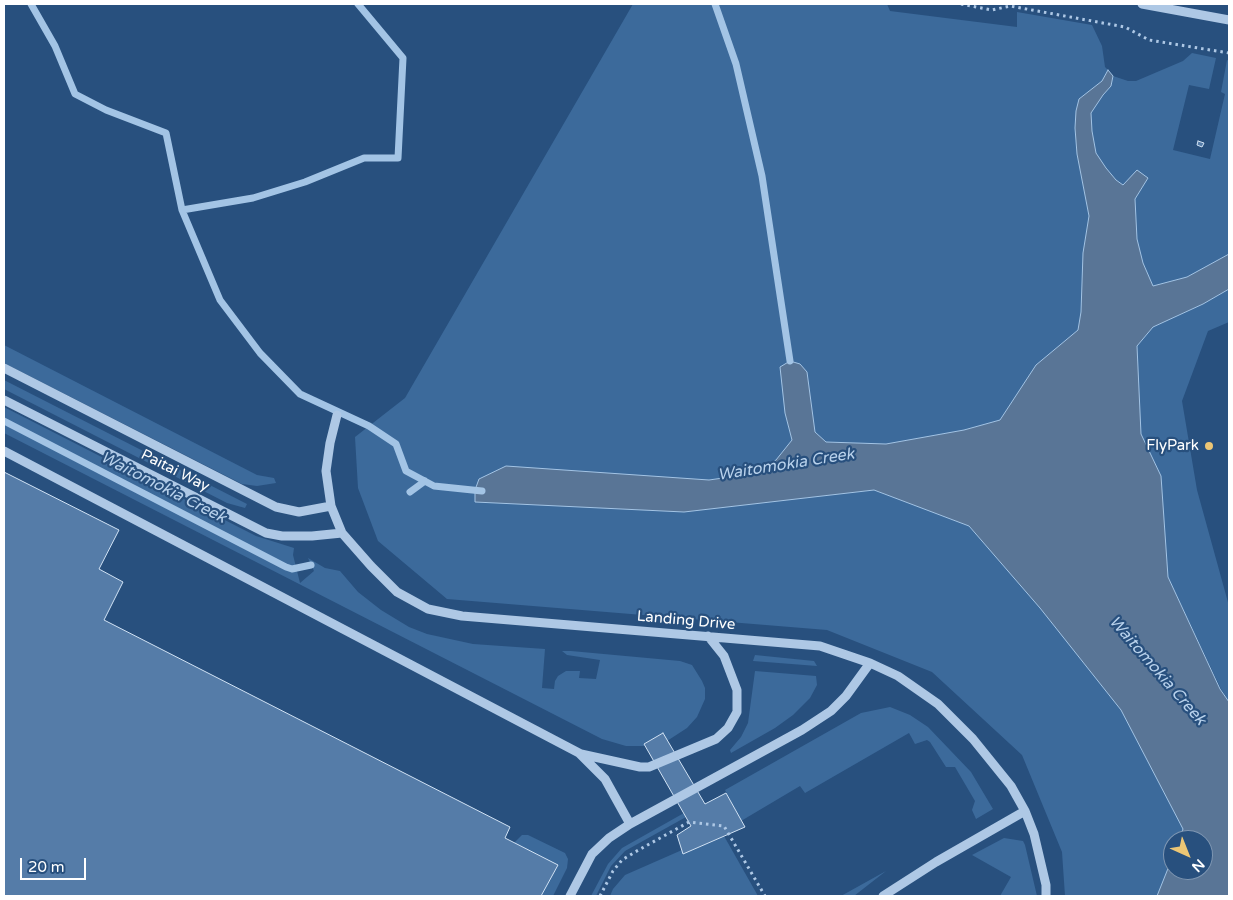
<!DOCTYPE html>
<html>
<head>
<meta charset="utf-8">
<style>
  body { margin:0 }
  #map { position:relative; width:1233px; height:900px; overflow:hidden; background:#28507e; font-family:"Varela Round",sans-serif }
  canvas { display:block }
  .frame { position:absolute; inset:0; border:5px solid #fff; pointer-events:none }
  .north { position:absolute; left:1163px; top:830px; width:50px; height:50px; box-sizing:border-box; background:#28507e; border:1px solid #7e96b2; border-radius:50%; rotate:136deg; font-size:14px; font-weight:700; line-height:20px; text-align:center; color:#fff }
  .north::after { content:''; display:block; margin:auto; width:18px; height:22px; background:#ecc675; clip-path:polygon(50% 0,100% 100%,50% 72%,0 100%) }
  .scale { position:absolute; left:20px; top:858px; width:66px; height:22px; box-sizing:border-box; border:2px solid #fff; border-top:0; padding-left:6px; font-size:15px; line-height:18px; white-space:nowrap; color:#fff; -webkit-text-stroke:4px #28507e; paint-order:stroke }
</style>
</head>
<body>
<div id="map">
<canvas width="1233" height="900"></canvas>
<div class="frame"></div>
<div class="north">N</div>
<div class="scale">20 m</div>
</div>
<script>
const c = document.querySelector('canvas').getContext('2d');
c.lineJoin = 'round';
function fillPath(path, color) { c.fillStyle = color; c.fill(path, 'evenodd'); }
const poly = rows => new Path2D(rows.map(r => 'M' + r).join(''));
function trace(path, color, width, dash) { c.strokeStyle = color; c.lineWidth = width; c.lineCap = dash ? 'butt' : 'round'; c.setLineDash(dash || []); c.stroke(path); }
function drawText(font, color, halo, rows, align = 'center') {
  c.font = font + ' "Varela Round",sans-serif'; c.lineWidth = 4.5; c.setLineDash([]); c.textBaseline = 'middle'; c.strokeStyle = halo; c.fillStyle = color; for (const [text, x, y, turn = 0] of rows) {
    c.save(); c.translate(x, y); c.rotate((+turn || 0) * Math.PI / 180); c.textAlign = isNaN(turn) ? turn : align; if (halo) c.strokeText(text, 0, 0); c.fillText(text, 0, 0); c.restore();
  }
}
const green = poly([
  [633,4,887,4,890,11,1017,27,1017,12,1092,25,1102,46,1105,67,1108,70,1102,81,1079,99,1076,111,1075,128,1077,154,1089,216,1083,253,1081,312,1078,330,1036,365,1000,420,964,430,886,444,826,442,815,432,807,372,785,413,792,440,776,460,758,474,709,480,475,501,684,512,874,490,969,526,1040,608,1121,710,1184,829,1179,840,1173,840,1173,856,1157,896,1065,896,1062,852,1022,755,932,672,827,630,447,599,378,541,358,488,355,437,405,398],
  [1192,53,1216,58,1209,89,1189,85,1173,150,1210,159,1225,94,1221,92,1227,60,1229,61,1229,254,1187,277,1153,286,1143,263,1137,239,1135,199,1148,178,1129,179,1123,185,1116,180,1106,168,1096,153,1092,131,1091,113,1103,95,1111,86,1113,76,1128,81,1136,81,1183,61],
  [1229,289,1229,322,1208,331,1182,401,1197,490,1229,606,1229,702,1221,689,1168,577,1161,476,1141,434,1137,346,1153,327,1203,304],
  [4,345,257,475,274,478,276,483,257,486,242,484,4,363],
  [4,380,247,504,245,508,227,503,4,389],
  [4,407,256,536,294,548,293,555,300,583,314,571,308,558,325,568,340,571,358,592,381,610,409,627,427,634,473,644,545,649,542,688,554,689,555,681,558,676,566,671,580,671,579,678,596,679,600,660,567,655,562,651,571,651,680,661,692,665,702,681,705,688,705,699,697,717,687,728,667,741,663,733,644,744,645,746,626,746,602,739,4,433],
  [755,655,814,661,817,666,753,661],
  [755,671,816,676,817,685,810,698,793,715,775,728,731,753,730,750,741,737,748,723],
  [890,707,910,715,928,727,971,772,993,809,976,819,972,810,975,801,955,767,946,767,930,742,927,740,915,744,909,733,805,793,800,786,741,821,725,790,861,713],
  [684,813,686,817,625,851,611,866,596,896,591,896,608,864,622,848],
  [522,835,528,835,565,853,568,859,567,868,553,896,541,896,557,865,514,843],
  [724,836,758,896,610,896,613,889,625,875,682,850,683,854],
  [1004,838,1023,841,1025,845,1037,896,1000,896,1011,877,972,855],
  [886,871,854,896,841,896]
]);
const water = poly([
  [1108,70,1113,76,1111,86,1103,95,1091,113,1092,131,1096,153,1106,168,1116,180,1123,185,1137,170,1148,178,1135,199,1137,239,1143,263,1153,286,1187,277,1229,254,1229,289,1203,304,1153,327,1137,346,1141,434,1161,476,1168,577,1220,689,1229,702,1229,896,1157,896,1173,856,1173,870,1203,870,1203,840,1179,840,1183,829,1121,710,1040,608,969,526,874,490,684,512,475,502,475,490,479,479,506,466,709,480,758,473,776,460,792,440,785,413,780,367,790,361,800,364,807,372,815,432,826,442,886,444,964,430,1000,420,1036,365,1078,330,1081,312,1083,253,1089,216,1077,154,1075,128,1076,111,1079,99,1102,81,1108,70]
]);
const stream = poly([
  [31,4,55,46,75,94,106,110,166,133,182,210,220,300,260,353,300,394,369,426,396,444,406,471,434,486,482,491],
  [715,4,736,64,762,176,790,361],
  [182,210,253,198,305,182,364,158,398,158,403,58,358,4],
  [4,421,286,567,292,569,311,565],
  [410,492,425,481]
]);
const building = poly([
  [1198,141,1204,143,1202,147,1197,145,1198,141],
  [4,472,119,530,99,569,123,582,104,620,510,827,505,838,558,865,541,896,4,896,4,472],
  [663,733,705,804,726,793,745,827,683,854,677,835,691,826,644,744,663,733]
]);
const path = poly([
  [961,4,992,10,1010,6,1125,27,1149,40,1229,53],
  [600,896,613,871,622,860,635,852,689,822,724,826,765,896]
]);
const minor = poly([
  [1142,4,1229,20],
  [4,368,276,507,299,512,331,506],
  [4,400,266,533,282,536,312,536,342,533],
  [337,415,330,443,326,471,331,506,342,533,371,566,397,592,428,609,462,616,820,646,870,663,898,676,938,704,973,739,1011,786,1025,811,1034,834,1046,885,1046,896],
  [4,451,579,753,605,779,630,824],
  [581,754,640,767,649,767,716,739,728,728,737,712,737,690,724,656,708,636],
  [570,896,592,854,609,838,630,824,802,730,831,711,846,696,870,663],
  [883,896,936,862,1025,811]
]);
const markers = [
  [1209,446,5,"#ecc675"]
];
const poiNames = [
  ["FlyPark",1199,446]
];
const streetNames = [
  ["Paitai Way",175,471,27],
  ["Landing Drive",686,621,5]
];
const waterNames = [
  ["Waitomokia Creek",786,465,-9],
  ["Waitomokia Creek",163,488,27],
  ["Waitomokia Creek",1157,671,49]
];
fillPath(green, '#3c6a9b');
fillPath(water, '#597596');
trace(water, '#a3c4e5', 1);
trace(stream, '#a3c4e5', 7);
fillPath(building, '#557ca8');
trace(building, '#d1e2f4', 1);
trace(path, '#aec8e5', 3, [2.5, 4]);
trace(minor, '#aec8e5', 9);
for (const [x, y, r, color] of markers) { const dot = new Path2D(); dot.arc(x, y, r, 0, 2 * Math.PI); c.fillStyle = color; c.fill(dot); trace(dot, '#28507e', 2); }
drawText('15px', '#fff', '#28507e', poiNames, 'right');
drawText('15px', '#fff', '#28507e', streetNames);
drawText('italic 16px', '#b9d2ec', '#28507e', waterNames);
</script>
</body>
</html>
